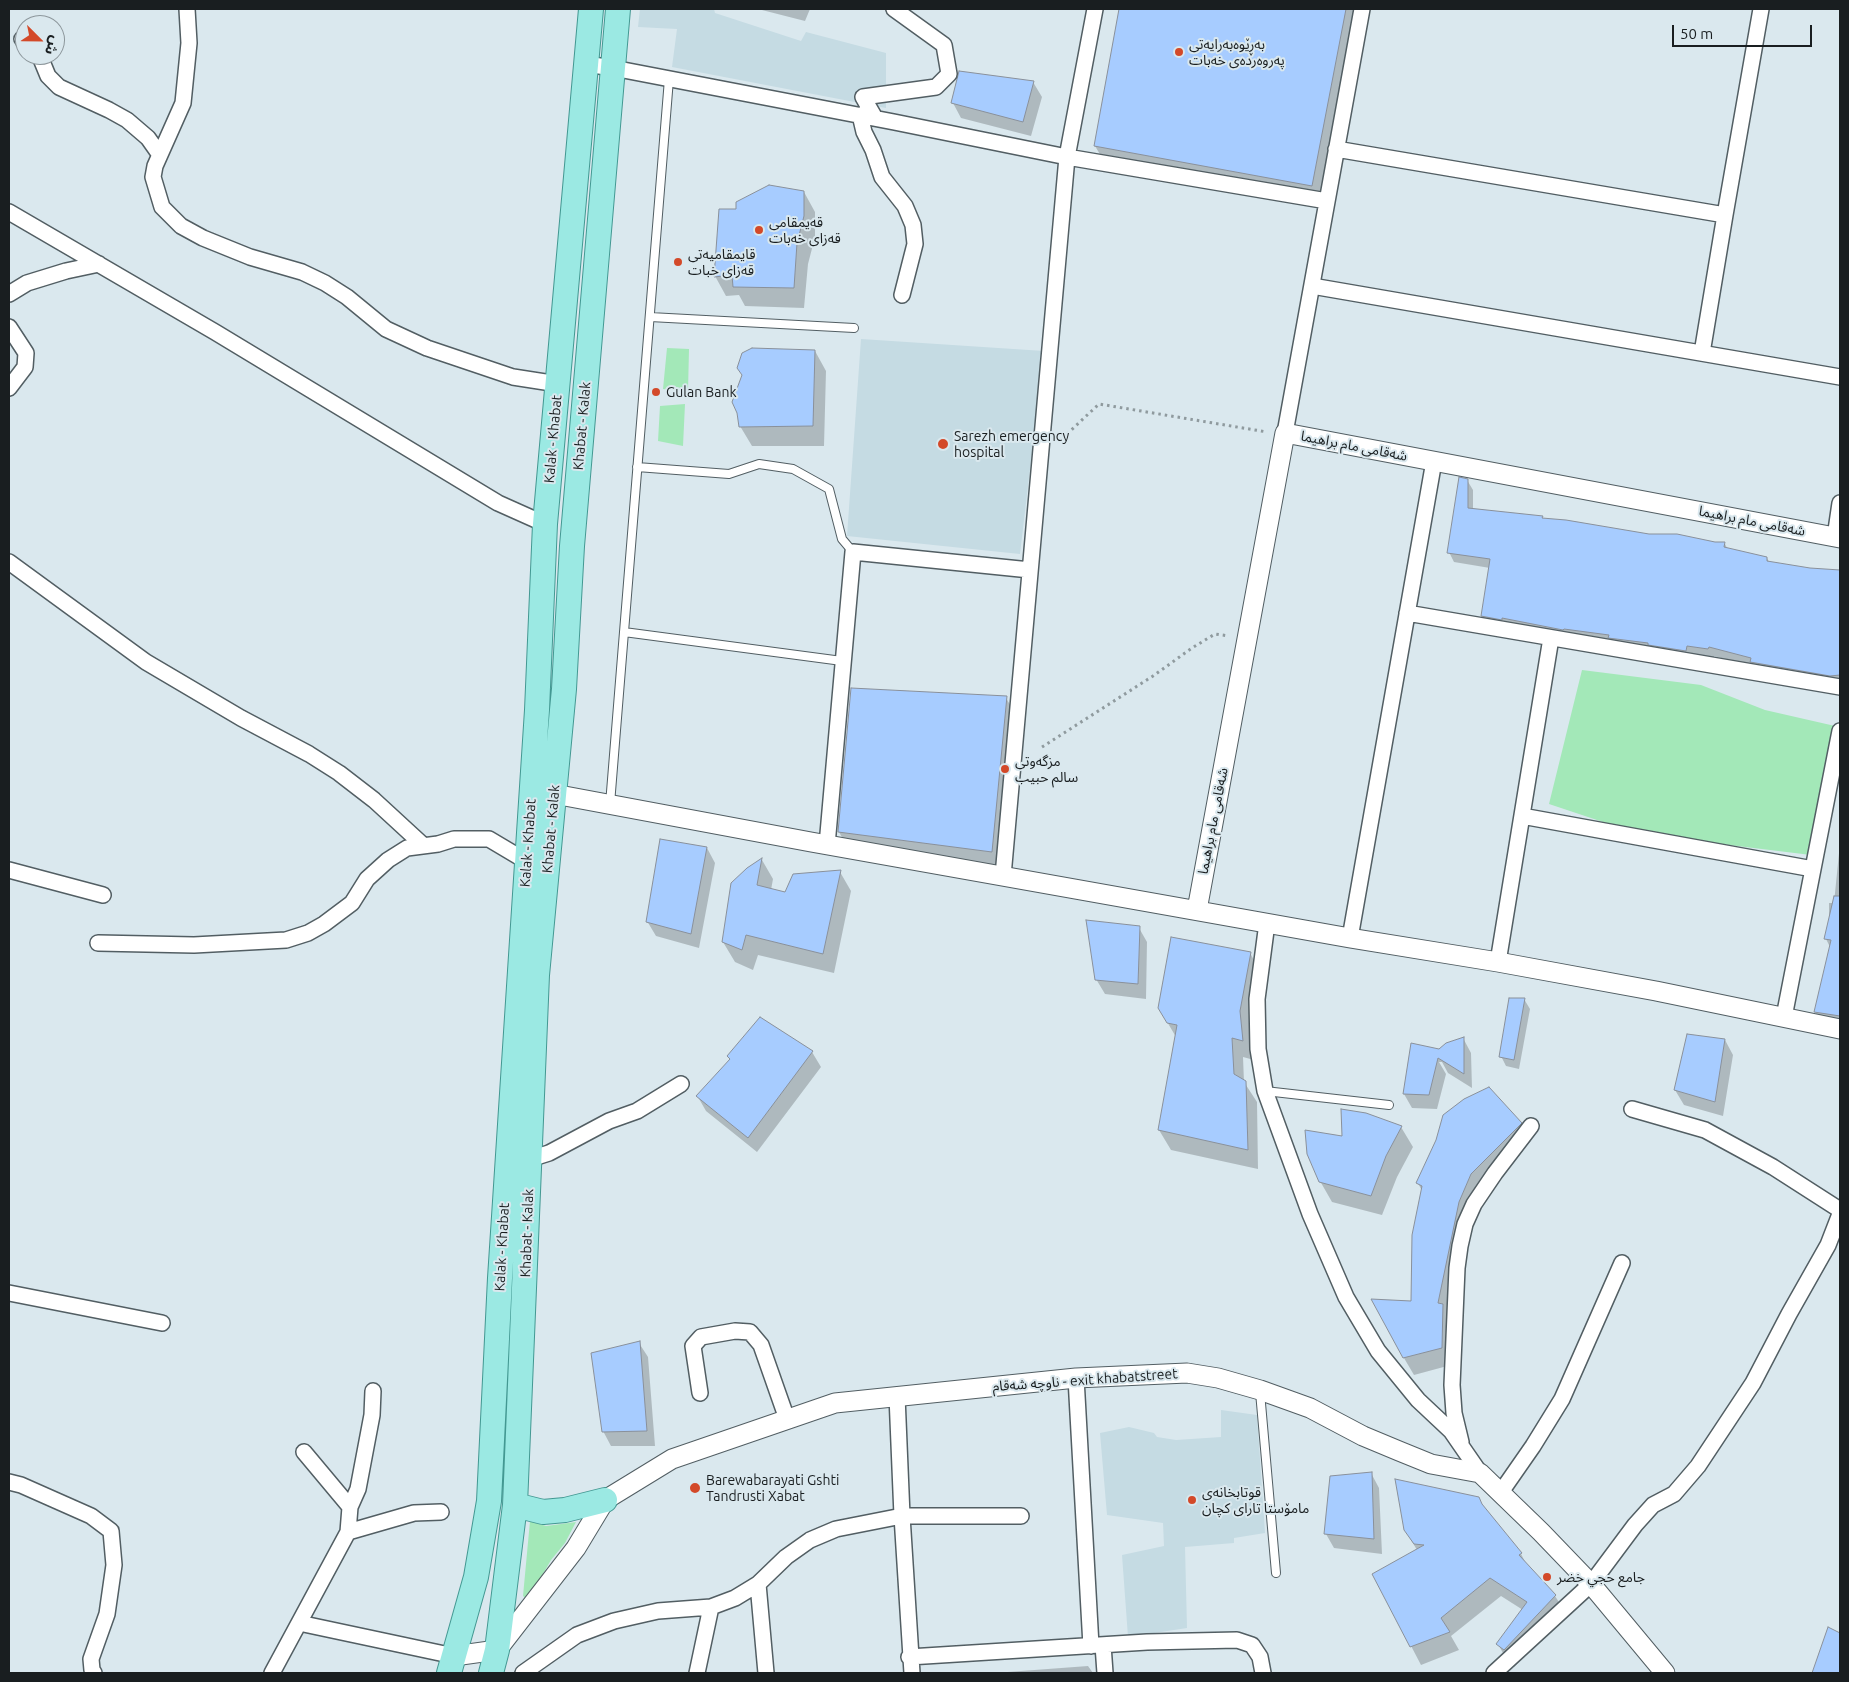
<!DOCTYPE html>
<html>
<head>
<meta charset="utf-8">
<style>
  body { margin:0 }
  #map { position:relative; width:1849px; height:1682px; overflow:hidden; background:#dae8ee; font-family:Ubuntu,"Noto Sans Arabic",sans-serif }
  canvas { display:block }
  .frame { position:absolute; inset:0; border:10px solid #191e20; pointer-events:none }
  .north { position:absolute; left:15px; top:15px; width:50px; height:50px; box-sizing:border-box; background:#dae8ee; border:1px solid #8d979c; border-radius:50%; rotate:113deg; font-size:14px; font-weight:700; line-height:20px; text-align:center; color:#191e20 }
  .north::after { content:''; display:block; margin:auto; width:18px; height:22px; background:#d34929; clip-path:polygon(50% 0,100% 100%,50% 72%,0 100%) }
  .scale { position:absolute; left:1672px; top:25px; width:140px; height:22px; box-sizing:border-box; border:2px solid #191e20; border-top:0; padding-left:6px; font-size:15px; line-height:18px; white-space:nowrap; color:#191e20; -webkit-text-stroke:4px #dae8ee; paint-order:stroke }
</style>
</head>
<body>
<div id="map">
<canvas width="1849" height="1682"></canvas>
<div class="frame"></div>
<div class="north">ش</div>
<div class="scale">50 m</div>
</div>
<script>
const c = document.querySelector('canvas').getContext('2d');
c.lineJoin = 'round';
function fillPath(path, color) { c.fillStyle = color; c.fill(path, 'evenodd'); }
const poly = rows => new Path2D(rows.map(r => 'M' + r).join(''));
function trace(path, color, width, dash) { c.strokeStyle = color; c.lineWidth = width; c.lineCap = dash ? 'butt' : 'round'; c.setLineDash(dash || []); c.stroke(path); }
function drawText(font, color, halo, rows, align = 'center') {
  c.font = font + ' Ubuntu,"Noto Sans Arabic",sans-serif'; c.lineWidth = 4; c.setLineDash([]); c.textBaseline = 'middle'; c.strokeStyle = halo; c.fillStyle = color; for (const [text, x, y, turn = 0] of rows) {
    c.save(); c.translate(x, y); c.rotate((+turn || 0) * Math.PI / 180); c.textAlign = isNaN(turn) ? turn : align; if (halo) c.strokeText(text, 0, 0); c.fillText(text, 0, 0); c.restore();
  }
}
const built = poly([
  [640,9,714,9,715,13,801,41,806,32,886,53,886,108,672,67,677,29,638,27],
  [861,339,1044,351,1020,554,847,536],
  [1221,1410,1257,1415,1265,1533,1234,1538,1234,1543,1185,1547,1187,1628,1128,1637,1122,1555,1164,1546,1163,1523,1107,1515,1100,1433,1129,1427,1154,1433,1157,1437,1176,1440,1221,1437]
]);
const green = poly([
  [667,348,689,349,688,392,663,389],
  [685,404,683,446,658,441,660,406],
  [1582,670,1701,685,1765,710,1835,726,1811,855,1639,834,1549,804],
  [530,1521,546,1526,576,1522,565,1543,551,1560,528,1600,523,1596]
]);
const shadow = poly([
  [758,9,810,9,805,21],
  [1120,9,1361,9,1323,206,1107,166,1095,146],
  [1033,82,1042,97,1031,136,961,118,953,103],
  [804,192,815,212,815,237,808,264,804,308,745,306,739,295,726,296,715,276],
  [815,351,826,371,824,446,752,446,740,426],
  [1467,480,1473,490,1473,509,1542,517,1543,519,1649,535,1725,544,1728,550,1767,558,1769,562,1810,569,1840,572,1840,685,1754,667,1714,656,1714,658,1488,626,1482,616,1490,568,1454,562,1449,552],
  [1006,698,1018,718,1003,871,850,852,839,832],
  [1840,843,1840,1025,1821,1022,1815,1012,1830,947,1826,939,1829,922,1829,903,1834,903],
  [707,848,715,863,699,948,656,936,647,921],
  [762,860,773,879,771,890,786,893,840,872,851,891,834,973,758,955,753,970,735,962,723,942,748,869],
  [1139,928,1147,942,1146,999,1105,994,1096,979],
  [1250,953,1261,973,1254,1060,1243,1057,1244,1082,1257,1102,1258,1169,1171,1150,1159,1130,1176,1037,1159,1008],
  [1524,999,1530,1009,1519,1069,1506,1066,1501,1056],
  [761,1019,812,1052,821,1067,757,1152,706,1111,698,1097,731,1060,728,1056],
  [1463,1038,1471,1053,1472,1088,1448,1073,1442,1062,1439,1062,1446,1074,1437,1109,1412,1108,1404,1094,1439,1051],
  [1725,1040,1733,1055,1723,1116,1684,1105,1675,1090],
  [1365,1114,1401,1127,1413,1147,1397,1177,1382,1215,1332,1202,1320,1181,1343,1138],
  [1521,1124,1531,1141,1480,1192,1468,1220,1451,1365,1414,1375,1404,1358,1412,1303,1422,1191,1418,1183],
  [639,1343,648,1357,655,1446,611,1446,603,1431],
  [1371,1473,1379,1488,1382,1554,1334,1548,1326,1534],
  [1485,1510,1521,1554,1528,1567,1555,1596,1566,1613,1514,1667,1508,1662,1498,1644,1523,1610,1501,1596,1451,1636,1459,1650,1421,1665,1374,1575,1417,1550,1405,1530],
  [1829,1628,1840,1634,1840,1673,1815,1673,1814,1672],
  [1088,1666,1093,1673,994,1673]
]);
const building = poly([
  [1119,9,1346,9,1312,186,1094,146,1119,9],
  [959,71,1034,81,1023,122,951,103,959,71],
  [769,185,804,191,804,216,797,243,794,288,733,287,732,275,714,277,719,209,736,209,736,202,769,185],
  [752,348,815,350,813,426,739,427,737,413,732,402,742,375,737,368,742,353,752,348],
  [1459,477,1468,479,1468,508,1543,516,1542,518,1566,520,1649,534,1677,534,1715,542,1725,542,1724,547,1767,557,1767,561,1810,568,1840,570,1840,675,1830,676,1750,662,1751,658,1709,647,1708,649,1687,646,1686,651,1648,645,1648,643,1608,638,1609,635,1564,629,1563,630,1502,618,1502,620,1481,616,1490,559,1447,553,1459,477],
  [851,688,1007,696,992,852,838,832,851,688],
  [660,839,707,847,691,934,646,922,660,839],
  [762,858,757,885,785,892,793,874,841,870,823,954,746,935,742,950,722,942,731,883,747,868,762,858],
  [1834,896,1840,896,1840,1016,1814,1012,1831,940,1824,939,1834,896],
  [1086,920,1140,926,1138,984,1095,980,1086,920],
  [1171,937,1251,952,1240,1011,1243,1041,1232,1038,1234,1074,1246,1081,1248,1150,1158,1130,1177,1025,1167,1023,1158,1008,1171,937],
  [1509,998,1525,998,1514,1060,1499,1057,1509,998],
  [760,1017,813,1051,748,1138,696,1096,730,1059,727,1056,760,1017],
  [1687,1034,1725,1039,1715,1102,1674,1090,1687,1034],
  [1464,1037,1464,1074,1438,1058,1429,1095,1403,1094,1411,1043,1439,1049,1446,1043,1464,1037],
  [1489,1087,1522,1123,1471,1174,1459,1202,1438,1303,1443,1304,1442,1348,1403,1358,1371,1299,1411,1301,1412,1235,1422,1186,1416,1183,1436,1140,1443,1115,1464,1099,1489,1087],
  [1341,1109,1366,1113,1402,1126,1386,1156,1371,1196,1319,1182,1307,1154,1305,1130,1342,1136,1341,1109],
  [640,1341,647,1431,602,1432,591,1353,640,1341],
  [1372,1472,1374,1539,1324,1534,1330,1476,1372,1472],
  [1395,1479,1479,1497,1482,1504,1522,1553,1519,1555,1556,1595,1504,1650,1496,1644,1527,1602,1490,1578,1441,1618,1450,1632,1410,1647,1372,1574,1424,1545,1414,1544,1404,1530,1395,1479],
  [1828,1627,1840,1633,1840,1673,1812,1673,1828,1627]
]);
const path = poly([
  [1067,434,1099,404,1267,432],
  [1042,747,1153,676,1192,648,1215,634,1229,636]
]);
const service = poly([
  [650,317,854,328],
  [637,467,729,474,759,464,793,469,829,489,842,539,853,552],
  [624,632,842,661],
  [610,804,669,79],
  [1265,1091,1389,1105],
  [1260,1392,1276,1573]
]);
const minor = poly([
  [187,9,189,43,183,103,155,166,153,177,162,207,181,226,203,238,250,257,302,272,325,283,347,297,386,329,427,348,513,377,558,384],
  [22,39,25,42],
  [38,55,41,59,48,76,59,87,109,110,127,120,148,138,160,155],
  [586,64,613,68,894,122,1067,157,1327,201],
  [860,115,864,132,873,150,882,177,905,206,913,225,915,244,902,295],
  [875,118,863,97,936,87,949,74,944,45,894,9],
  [1336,149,1725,215,1702,353],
  [9,212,215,332,498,503,545,524],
  [1725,215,1761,9],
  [1312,286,1840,377],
  [9,294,27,283,66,271,99,264],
  [9,327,26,353,25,367,9,388],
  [1285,433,1362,9],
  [1835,537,1840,503],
  [9,562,146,662,241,718,309,754,339,773,374,800,424,846],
  [1407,613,1840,687],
  [1522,816,1813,869],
  [827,845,853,552,1030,570],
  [9,870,103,895],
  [1003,876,1067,157,1095,9],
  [1267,923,1257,999,1258,1049,1265,1091,1310,1214,1346,1297,1378,1351,1418,1400,1451,1431,1480,1473],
  [1350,938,1434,461],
  [98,943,194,945,286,940,308,933,324,924,352,903,367,879,388,860,407,848,438,844,454,839,489,839,526,861],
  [1498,962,1551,638],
  [1784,1017,1840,731],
  [1632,1109,1705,1130,1773,1167,1840,1210],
  [530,1159,549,1153,609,1121,637,1111,681,1084],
  [9,1293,162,1323],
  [1076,1378,1091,1646],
  [700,1393,693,1346,701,1337,735,1331,750,1332,761,1345,787,1419],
  [897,1396,902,1516,912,1673],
  [1461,1442,1454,1413,1452,1385,1457,1268,1460,1246,1465,1224,1474,1204,1495,1173,1531,1126],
  [304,1452,350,1507],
  [9,1482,21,1485,91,1516,111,1531,114,1565,107,1614,91,1659,92,1670,94,1673],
  [1501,1492,1533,1446,1562,1399,1622,1263],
  [348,1532,350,1507,358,1489,372,1415,373,1391],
  [758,1584,766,1673],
  [299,1623,454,1656],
  [1103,1645,1105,1673],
  [909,1657,1147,1642,1237,1640,1252,1645,1260,1657,1263,1673],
  [272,1673,348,1532,414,1513,441,1512],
  [523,1673,577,1635,614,1621,658,1611,711,1607,735,1598,758,1584,786,1557,810,1540,836,1529,902,1516,1021,1516],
  [697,1673,711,1607],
  [1494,1673,1591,1584,1635,1525,1653,1505,1674,1494,1698,1466,1753,1383,1789,1314,1828,1245,1840,1214]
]);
const tertiary = poly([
  [554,794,811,842,1350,938,1498,962,1656,991,1840,1029],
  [1197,910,1285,433,1840,538],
  [454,1656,497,1650,576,1548,605,1500,672,1459,835,1403,1076,1378,1187,1373,1218,1378,1260,1390,1310,1408,1363,1436,1399,1451,1431,1464,1480,1473,1541,1532,1591,1584,1665,1673]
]);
const primary = poly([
  [515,1505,543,1512,565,1510,605,1500],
  [449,1673,476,1577,489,1501,500,1278,537,710,545,524,591,9],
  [491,1673,497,1650,515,1505,537,975,564,689,572,546,618,9]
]);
const markers = [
  [1179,52,5,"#d34929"],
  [759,230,5,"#d34929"],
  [678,262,5,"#d34929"],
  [656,392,5,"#d34929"],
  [943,444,6,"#d34929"],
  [1005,769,5,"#d34929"],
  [695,1488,6,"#d34929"],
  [1192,1500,5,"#d34929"],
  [1547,1577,5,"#d34929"]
];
const poiNames = [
  ["بەڕێوەبەرایەتی",1189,44],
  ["پەروەردەی خەبات",1189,60],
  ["قەیمقامی",769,222],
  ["قەزای خەبات",769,238],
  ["قایمقامیەتى",688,254],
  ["قەزای خبات",688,270],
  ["Gulan Bank",666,392],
  ["Sarezh emergency",954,436],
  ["hospital",954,452],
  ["مزگەوتی",1015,761],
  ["سالم حبیب",1015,777],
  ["Barewabarayati Gshti",706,1480],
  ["Tandrusti Xabat",706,1496],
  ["قوتابخانەی",1202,1492],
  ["مامۆستا تارای کچان",1202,1508],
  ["جامع حجي خضر",1557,1577]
];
const streetNames = [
  ["Khabat - Kalak",582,426,-85],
  ["Kalak - Khabat",553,439,-85],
  ["شەقامی مام براهیما",1354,446,11],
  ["شەقامی مام براهیما",1752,521,11],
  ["شەقامی مام براهیما",1213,821,-79],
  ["Khabat - Kalak",551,829,-85],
  ["Kalak - Khabat",528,843,-86],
  ["Khabat - Kalak",527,1233,-88],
  ["Kalak - Khabat",502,1247,-87],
  ["ناوچە شەقام - exit khabatstreet",1085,1380,-4]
];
fillPath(built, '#c5dbe3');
fillPath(green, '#a3e8b8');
fillPath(shadow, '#0003');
fillPath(building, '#a7ccff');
trace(building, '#89909a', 1);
trace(service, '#525e63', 10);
trace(minor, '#525e63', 18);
trace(tertiary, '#525e63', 21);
trace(primary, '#439892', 26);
trace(path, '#8f9a9e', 3, [2.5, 4]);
trace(service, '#fff', 8);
trace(minor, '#fff', 15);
trace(tertiary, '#fff', 19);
trace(primary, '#9be9e3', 24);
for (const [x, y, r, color] of markers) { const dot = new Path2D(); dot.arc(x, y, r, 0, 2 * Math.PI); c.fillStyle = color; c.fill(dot); trace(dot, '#dae8ee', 2); }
drawText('14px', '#191e20', '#dae8ee', poiNames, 'left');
drawText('14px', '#191e20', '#dae8ee', streetNames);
</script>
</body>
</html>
